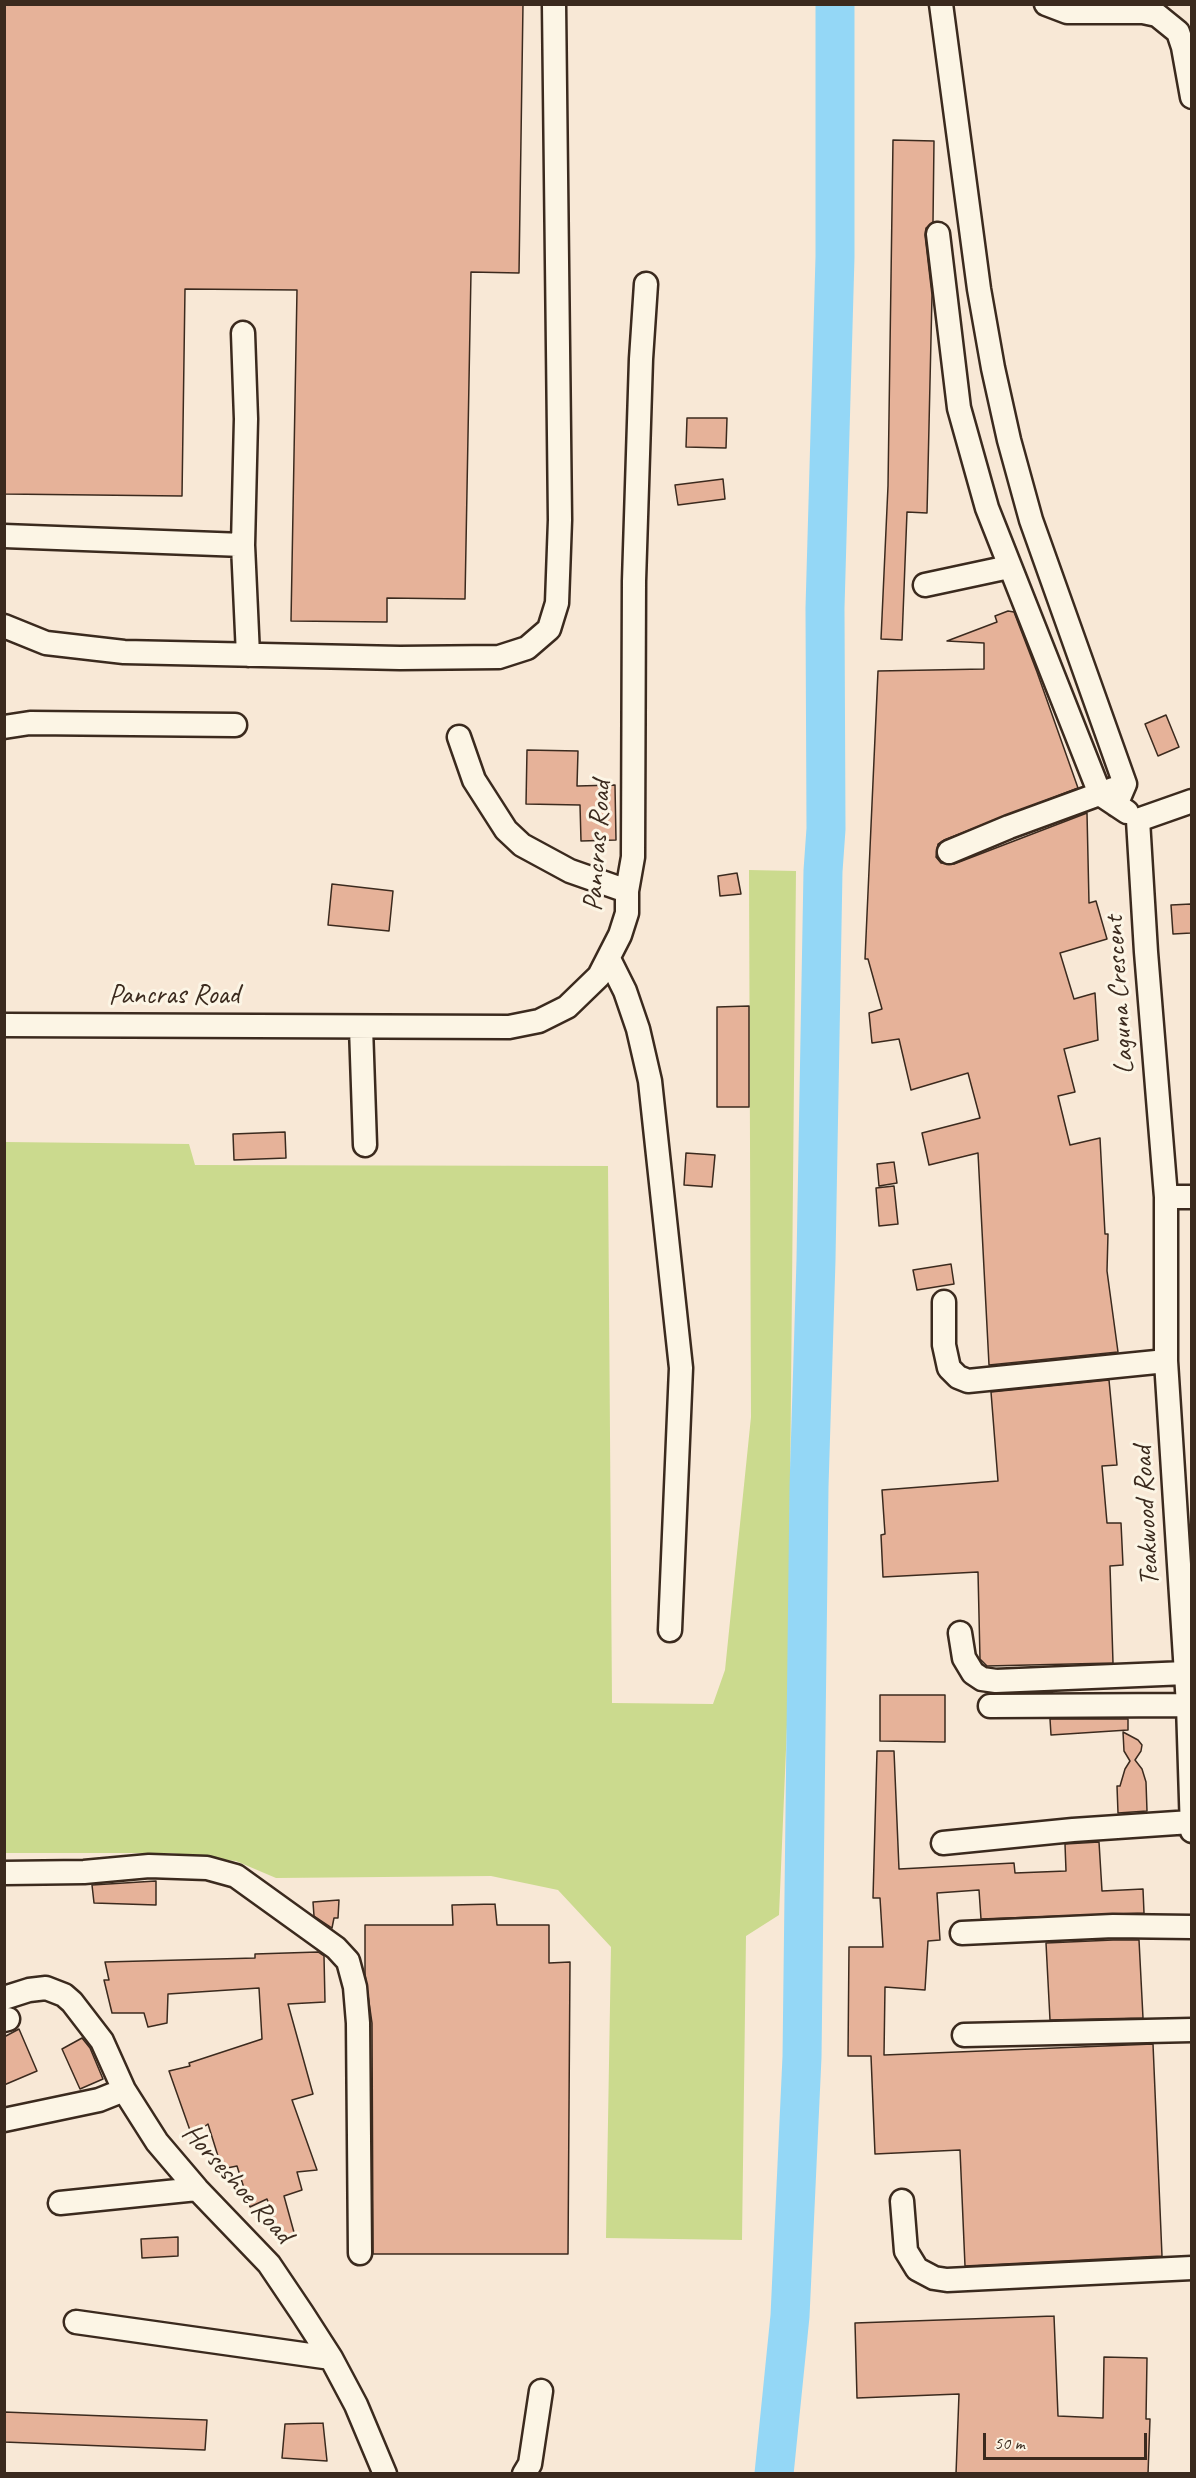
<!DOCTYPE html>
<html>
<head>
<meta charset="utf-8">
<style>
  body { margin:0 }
  #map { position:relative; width:1196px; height:2478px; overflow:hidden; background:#f8e8d6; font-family:Caveat,sans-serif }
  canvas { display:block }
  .frame { position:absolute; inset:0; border:6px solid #3b2a1e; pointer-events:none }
  .scale { position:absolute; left:983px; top:2433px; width:164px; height:27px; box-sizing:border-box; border:3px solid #3b2a1e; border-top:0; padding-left:8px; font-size:18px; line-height:21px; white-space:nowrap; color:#3b2a1e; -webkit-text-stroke:4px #fcf5e5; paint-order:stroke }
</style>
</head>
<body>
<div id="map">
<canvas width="1196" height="2478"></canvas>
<div class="frame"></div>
<div class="scale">50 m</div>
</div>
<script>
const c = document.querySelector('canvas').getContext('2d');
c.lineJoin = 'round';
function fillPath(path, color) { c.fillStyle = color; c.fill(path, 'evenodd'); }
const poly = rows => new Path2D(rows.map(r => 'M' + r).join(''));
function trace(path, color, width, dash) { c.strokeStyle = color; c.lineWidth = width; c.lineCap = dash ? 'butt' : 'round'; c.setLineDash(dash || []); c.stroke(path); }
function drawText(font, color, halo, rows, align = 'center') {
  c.font = font + ' Caveat,sans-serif'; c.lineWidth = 6; c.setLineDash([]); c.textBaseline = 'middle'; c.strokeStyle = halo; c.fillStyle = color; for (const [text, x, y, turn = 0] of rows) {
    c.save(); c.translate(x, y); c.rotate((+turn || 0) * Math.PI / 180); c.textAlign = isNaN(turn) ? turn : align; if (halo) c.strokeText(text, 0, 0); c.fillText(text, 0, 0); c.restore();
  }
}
const green = poly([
  [749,870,796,871,788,1702,779,1915,746,1936,742,2240,606,2238,611,1947,558,1890,491,1876,276,1878,236,1861,170,1853,5,1853,5,1142,189,1144,195,1165,608,1166,612,1703,713,1704,725,1670,751,1417]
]);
const river = poly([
  [774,2474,790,2316,802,2057,809,1487,816,1260,823,871,826,829,825,608,835,257,835,4]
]);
const building = poly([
  [4,4,523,4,519,273,471,272,465,599,387,598,387,622,291,621,297,290,185,289,182,496,4,494,4,4],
  [893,140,934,141,933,222,926,228,925,235,932,295,927,513,907,512,902,640,881,639,888,486,893,140],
  [687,418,727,418,726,448,686,447,687,418],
  [723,479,725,499,678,505,675,485,723,479],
  [1008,611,1014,612,1037,672,1078,788,944,840,938,844,936,857,941,863,954,864,1087,813,1089,903,1096,901,1107,939,1060,953,1074,999,1095,993,1098,1040,1064,1049,1075,1092,1058,1096,1070,1145,1100,1138,1105,1234,1108,1234,1107,1271,1118,1352,989,1365,978,1153,929,1165,922,1133,980,1118,968,1073,911,1090,899,1039,872,1043,869,1013,882,1009,868,959,865,959,878,671,984,669,984,643,947,641,997,622,995,616,1008,611],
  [1166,715,1179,747,1158,756,1145,724,1166,715],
  [527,750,578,751,577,786,615,785,616,840,581,841,580,805,526,804,527,750],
  [737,873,741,894,720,896,718,876,737,873],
  [332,884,393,891,389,931,328,925,332,884],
  [1191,904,1191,933,1173,934,1171,905,1191,904],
  [749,1006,749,1107,717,1107,717,1007,749,1006],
  [285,1132,286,1158,234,1160,233,1134,285,1132],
  [686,1153,715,1155,712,1187,684,1185,686,1153],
  [894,1162,897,1183,879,1186,877,1164,894,1162],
  [894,1186,898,1224,879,1226,876,1188,894,1186],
  [951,1264,954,1284,917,1290,913,1270,951,1264],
  [1109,1380,1117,1465,1102,1466,1107,1523,1121,1523,1123,1565,1110,1566,1113,1663,987,1666,980,1659,978,1572,883,1577,881,1535,885,1534,882,1490,998,1481,991,1392,1109,1380],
  [880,1695,945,1695,945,1742,880,1741,880,1695],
  [1050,1719,1128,1719,1128,1730,1051,1735,1050,1719],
  [1123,1732,1138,1740,1142,1745,1141,1751,1135,1760,1142,1769,1146,1782,1147,1811,1118,1813,1117,1786,1120,1786,1125,1769,1130,1761,1124,1751,1123,1732],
  [877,1751,894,1751,899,1869,1014,1863,1015,1873,1066,1871,1065,1844,1099,1842,1102,1891,1143,1889,1144,1913,981,1919,979,1890,937,1893,940,1940,928,1941,925,1990,885,1987,884,2055,1153,2044,1162,2256,965,2266,960,2150,875,2154,871,2056,848,2056,849,1947,883,1947,880,1898,873,1898,877,1751],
  [156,1881,156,1905,94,1903,92,1885,156,1881],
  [339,1900,338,1918,334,1918,332,1928,314,1916,313,1902,339,1900],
  [495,1904,497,1925,549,1925,549,1963,570,1962,568,2254,373,2254,372,2023,365,1974,365,1925,453,1925,452,1905,495,1904],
  [1113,1940,1139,1940,1143,2018,1050,2020,1046,1943,1113,1940],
  [318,1952,324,1956,325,2002,288,2004,313,2094,292,2100,317,2170,297,2172,302,2190,284,2196,295,2236,282,2241,267,2199,250,2207,237,2166,222,2169,208,2124,192,2136,169,2071,190,2066,189,2063,262,2039,259,1988,168,1994,167,2023,148,2027,144,2013,112,2013,104,1980,109,1980,105,1962,255,1958,255,1954,318,1952],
  [19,2029,37,2071,4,2085,4,2037,19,2029],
  [82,2038,90,2048,103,2079,80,2089,62,2049,82,2038],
  [178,2237,178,2256,142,2258,141,2239,178,2237],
  [1054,2316,1058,2416,1103,2418,1104,2357,1147,2358,1146,2419,1150,2419,1148,2474,956,2474,959,2394,857,2398,855,2323,1054,2316],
  [4,2412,207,2420,205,2450,4,2442,4,2412],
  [323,2423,327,2461,282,2458,285,2424,323,2423]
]);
const minor = poly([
  [941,4,979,289,993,368,1009,440,1031,520,1125,784,1116,805],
  [1046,4,1067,12,1143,12,1157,15,1178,32,1183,47,1192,97],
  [938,234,959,408,987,508,1100,794,1127,812],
  [243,333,246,419,243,545,248,655],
  [4,536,243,545],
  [925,585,1009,567],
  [4,626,46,643,124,652,400,658,499,657,527,648,549,629,557,603,560,520,554,4],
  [4,727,30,723,235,725],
  [459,737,474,780,506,830,522,845,570,871,627,891],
  [1138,820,1146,952,1166,1197,1166,1361,1188,1705,1192,1831],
  [1138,820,1192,801],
  [949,852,1009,827,1113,789],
  [609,959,625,991,638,1029,650,1081,681,1368,670,1630],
  [4,1025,509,1027,539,1021,567,1007,599,976,620,935,627,913,627,891,633,857,634,581,641,359,646,284],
  [361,1027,365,1145],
  [1166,1197,1192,1197],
  [944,1302,944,1345,949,1368,958,1377,968,1381,1166,1361],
  [960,1633,964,1658,973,1673,982,1679,996,1681,1186,1673],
  [990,1706,1188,1705],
  [943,1843,1073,1830,1191,1822],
  [4,1873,84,1872,149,1866,207,1868,236,1876,336,1948,348,1961,355,1987,358,2023,360,2253],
  [962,1933,1113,1926,1192,1927],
  [4,1998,29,1990,46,1988,64,1995,72,2002,102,2041,124,2090,157,2142,197,2189,269,2264,302,2313,331,2358,356,2405,385,2474],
  [4,2020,8,2019],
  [964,2035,1192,2030],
  [4,2120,99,2100,124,2090],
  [902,2201,906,2251,917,2269,934,2278,947,2280,1192,2268],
  [60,2203,197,2189],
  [76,2322,331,2358],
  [524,2474,530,2464,541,2391]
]);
const streetNames = [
  ["Pancras Road",598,846,-86],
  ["Laguna Crescent",1120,995,-94],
  ["Pancras Road",174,996],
  ["Teakwood Road",1147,1516,-93],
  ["Horseshoe Road",237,2184,48]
];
fillPath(green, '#cbda8e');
trace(river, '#94d7f6', 39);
fillPath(building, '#e6b299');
trace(building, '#3b2a1e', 1.5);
trace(minor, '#3b2a1e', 27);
trace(minor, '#fcf5e5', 22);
drawText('28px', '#3b2a1e', '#fcf5e5', streetNames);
</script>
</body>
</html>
